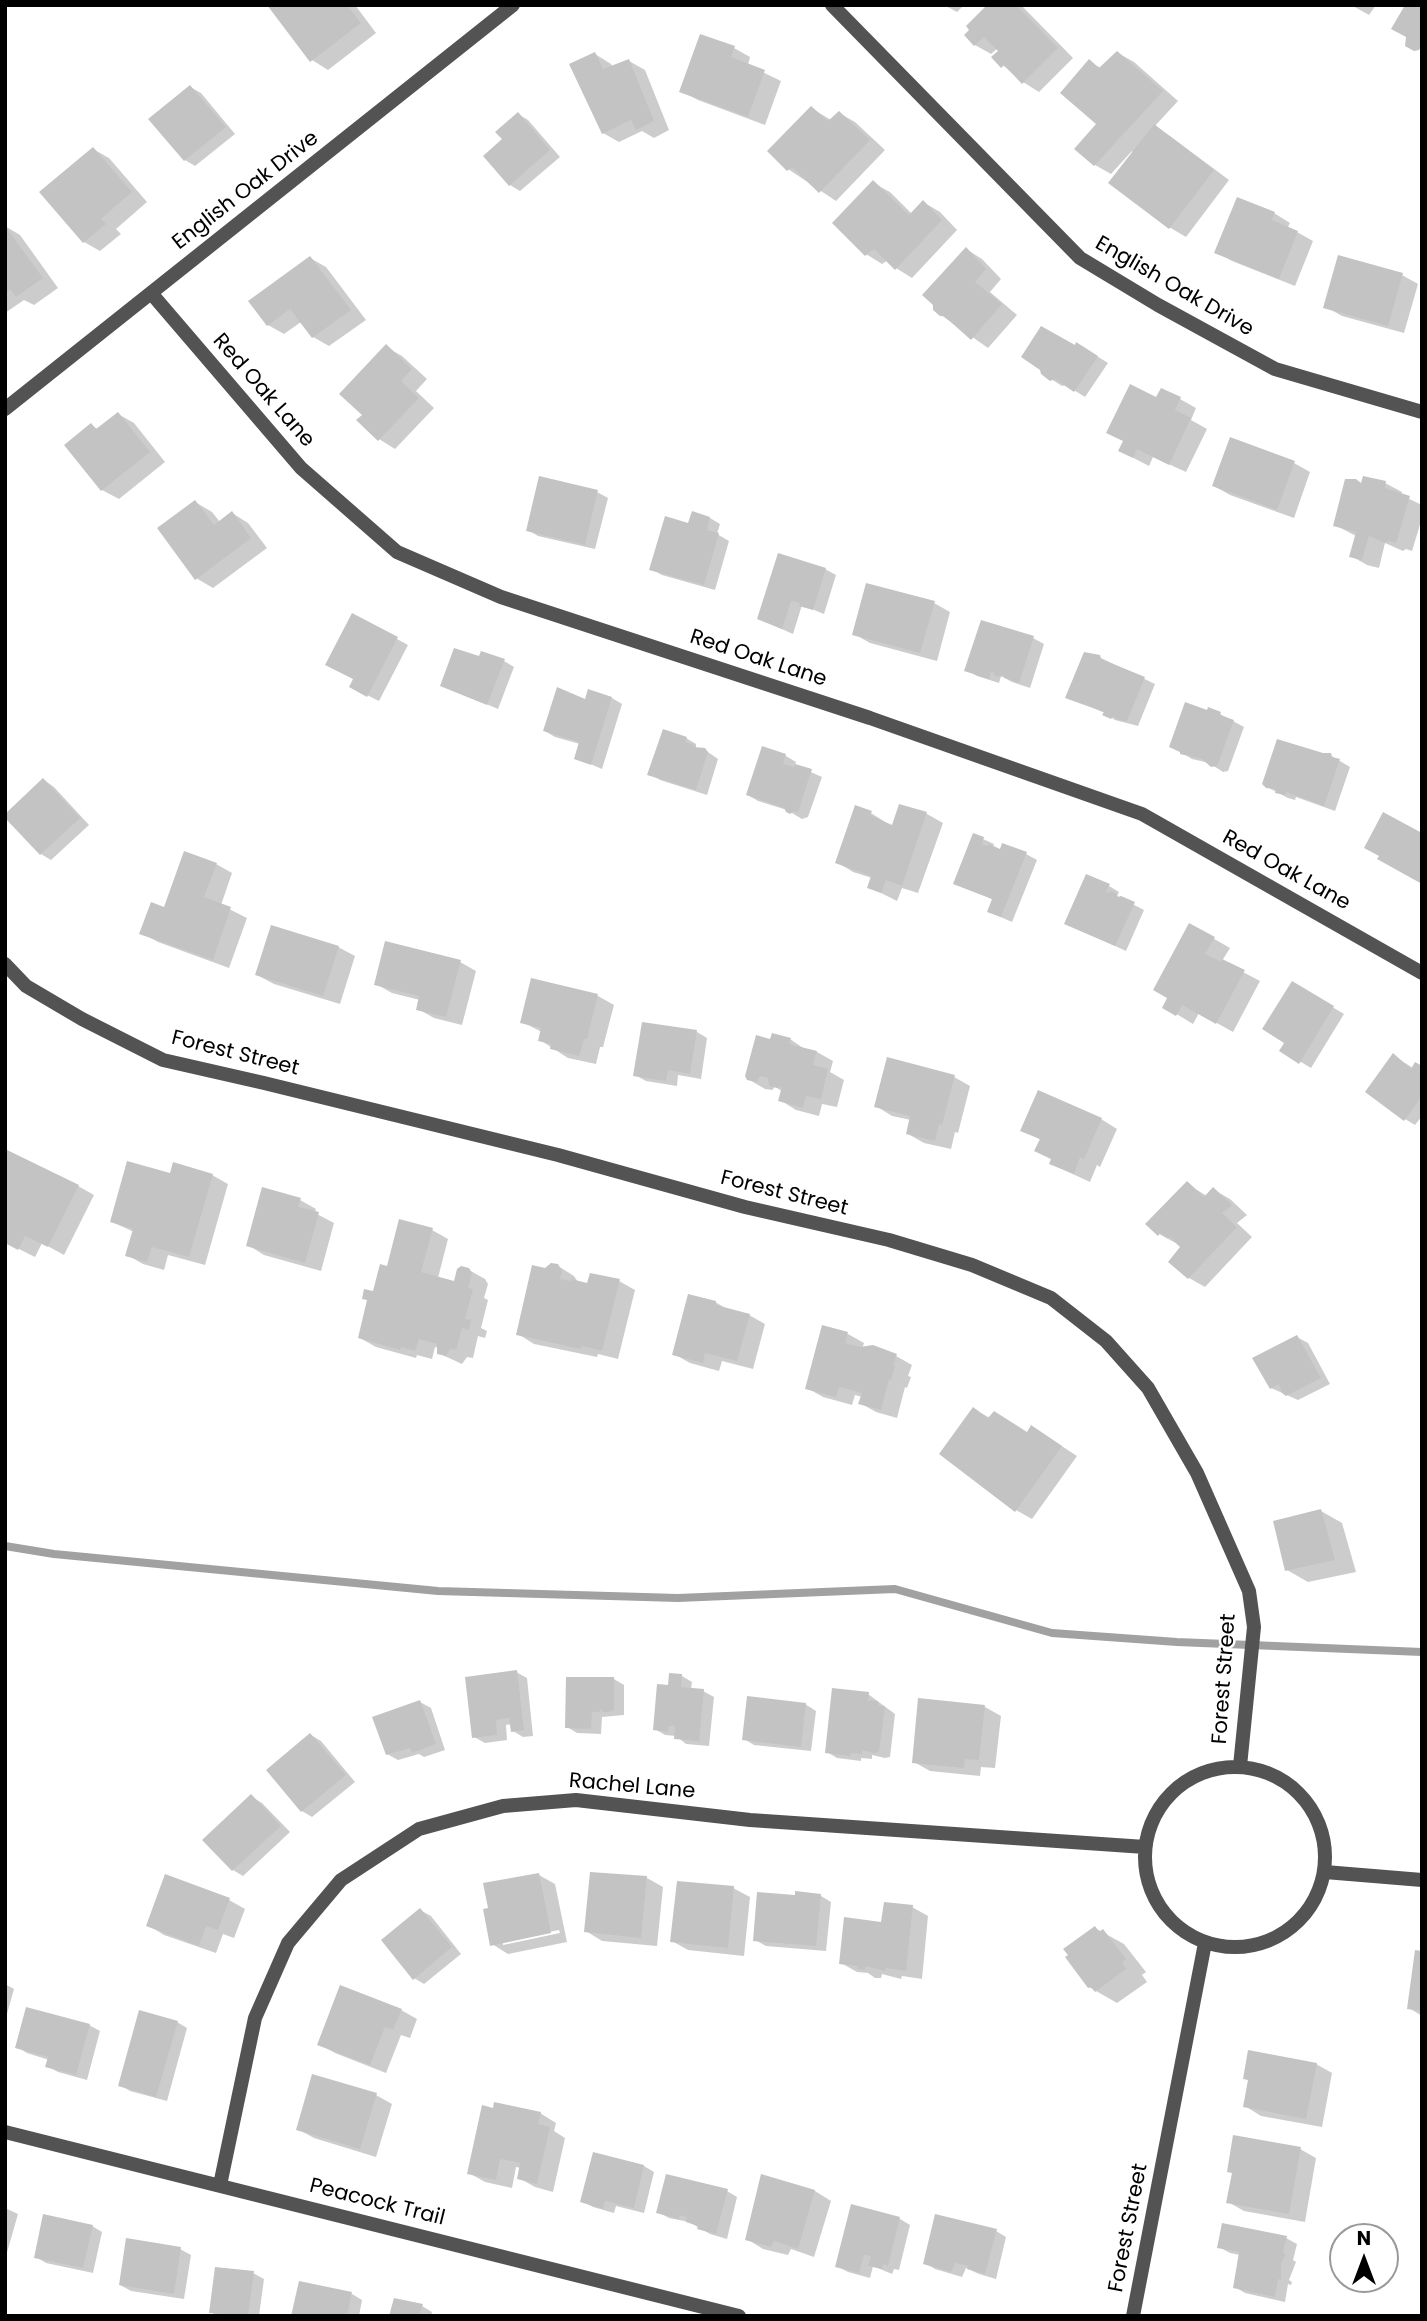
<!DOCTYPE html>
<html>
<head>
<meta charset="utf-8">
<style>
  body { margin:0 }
  #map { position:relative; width:1427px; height:2321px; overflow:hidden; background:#fff; font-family:Poppins,sans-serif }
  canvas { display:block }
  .frame { position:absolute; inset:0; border:7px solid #000; pointer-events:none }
  .north { position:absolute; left:1329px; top:2223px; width:70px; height:70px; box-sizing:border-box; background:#fff; border:2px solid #999; border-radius:50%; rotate:0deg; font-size:19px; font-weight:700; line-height:28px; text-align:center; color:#000 }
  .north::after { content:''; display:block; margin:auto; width:24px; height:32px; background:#000; clip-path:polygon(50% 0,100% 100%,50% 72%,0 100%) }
</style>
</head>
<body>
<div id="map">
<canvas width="1427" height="2321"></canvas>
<div class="frame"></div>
<div class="north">N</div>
</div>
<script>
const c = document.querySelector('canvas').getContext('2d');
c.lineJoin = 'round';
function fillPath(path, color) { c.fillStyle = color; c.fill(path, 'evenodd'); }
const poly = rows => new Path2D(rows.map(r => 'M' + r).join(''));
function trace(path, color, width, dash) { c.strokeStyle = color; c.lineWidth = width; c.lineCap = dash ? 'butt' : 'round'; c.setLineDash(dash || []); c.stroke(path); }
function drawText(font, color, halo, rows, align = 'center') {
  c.font = font + ' Poppins,sans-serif'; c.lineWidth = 5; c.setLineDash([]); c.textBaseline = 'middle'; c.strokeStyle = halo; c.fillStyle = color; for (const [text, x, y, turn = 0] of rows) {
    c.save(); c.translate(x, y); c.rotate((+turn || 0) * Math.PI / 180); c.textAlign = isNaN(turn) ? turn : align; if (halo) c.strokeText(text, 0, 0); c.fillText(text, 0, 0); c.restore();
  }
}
const shadow = poly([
  [269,5,355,5,376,33,328,70,312,60],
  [944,5,964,5,957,12],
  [989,5,1021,5,1073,58,1039,92,1023,82,993,57,1000,51,998,48,991,54,975,45,966,35],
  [1351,5,1376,5,1369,15],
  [701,37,734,48,750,57,748,65,781,81,765,125,698,100,681,91],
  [1118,53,1134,62,1178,101,1154,127,1170,136,1229,180,1186,237,1169,227,1132,151,1111,174,1095,165,1099,124,1089,62,1101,68],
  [595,54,611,64,613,67,629,61,645,70,669,130,654,138,642,131,619,142,603,133],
  [190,87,201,93,235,134,195,166,185,160],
  [811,108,831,120,839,113,855,122,885,150,836,201,788,169],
  [518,114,528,120,560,157,520,191,510,185,504,140],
  [93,149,109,158,147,202,116,229,121,234,100,251,84,242],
  [873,183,890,192,912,214,923,202,940,212,957,230,912,278,896,268,888,260,882,264,866,254],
  [1274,213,1290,223,1288,227,1313,241,1295,286,1232,261,1216,252],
  [5,226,20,235,58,288,34,305,24,300,5,313],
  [966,249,982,259,1001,279,990,292,1017,315,988,348,941,315],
  [310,258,326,267,366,320,329,346,313,337,301,322,284,334,268,325],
  [1402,275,1418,284,1404,333,1342,316,1326,307],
  [386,347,402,356,427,379,416,391,434,408,395,449,379,439,364,415],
  [1075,347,1087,350,1108,363,1085,397,1066,385,1062,386,1051,379],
  [1157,399,1180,399,1196,408,1191,420,1207,429,1186,472,1153,457,1149,466,1120,451],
  [118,414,134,423,165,462,119,499,102,490,66,446,91,425,99,430],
  [1294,463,1310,472,1294,518,1230,495,1214,486],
  [1385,483,1402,492,1401,495,1422,505,1422,518,1412,551,1406,549,1403,551,1385,543,1379,568,1367,565,1351,556,1356,536,1335,525,1362,485],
  [597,492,608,498,595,549,538,536,528,530],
  [195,502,212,512,220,522,232,513,248,523,267,548,213,588,196,578],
  [710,518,720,524,717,534,729,541,715,590,662,575,651,569,689,525],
  [825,569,836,575,824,614,802,605,793,634,759,619],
  [934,603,950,612,937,661,870,643,854,634],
  [353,615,408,645,379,701,361,692],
  [1033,638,1044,644,1030,688,1012,682,1001,676,999,683,977,676,967,670],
  [1099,657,1155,684,1138,726,1115,720,1105,713,1068,697],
  [480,658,504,661,514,667,498,709,442,685],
  [589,691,612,698,622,704,602,769,576,758,580,744,555,737,545,731,586,701],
  [1220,714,1244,727,1228,771,1223,772,1209,763,1192,759,1171,746],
  [686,738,696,744,696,748,705,750,718,759,707,795,660,780,650,774],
  [763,748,786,756,796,762,795,765,822,777,808,817,802,819,787,810,758,801,748,795],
  [1330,755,1350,767,1335,811,1296,797,1295,800,1288,798,1267,787],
  [44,780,54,787,89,825,51,860,41,854],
  [900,806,927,814,943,823,918,893,902,888,897,901,869,887,872,878,853,872,837,862,856,807,871,813,893,827],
  [974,835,994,844,993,848,1001,852,1026,854,1037,860,1012,922,989,912,994,900,955,883],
  [216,864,232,873,221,905,247,918,229,968,158,942,142,933,165,909],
  [1109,886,1119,892,1117,896,1144,910,1126,951,1067,924],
  [1190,925,1230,948,1222,961,1260,981,1233,1032,1199,1013,1193,1024,1165,1007],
  [338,947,355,956,340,1004,274,984,257,975],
  [460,962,476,971,462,1025,434,1018,418,1009,420,1000,392,993,376,984],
  [532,980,598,996,614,1005,603,1047,600,1047,596,1064,568,1058,540,1040,542,1032,522,1022],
  [1292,983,1344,1014,1311,1068,1281,1050,1286,1042],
  [643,1024,697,1032,707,1038,701,1079,678,1075,677,1086,646,1081,635,1075],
  [790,1039,806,1050,817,1052,833,1061,830,1072,844,1080,837,1107,822,1104,819,1116,796,1110,780,1100,782,1091,775,1087,772,1090,765,1089,748,1079,771,1041],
  [1394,1056,1413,1068,1422,1067,1422,1116,1415,1125,1405,1119],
  [954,1077,970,1086,958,1133,955,1132,951,1149,924,1143,908,1134,911,1120,892,1116,876,1106],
  [1101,1119,1117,1129,1100,1167,1097,1165,1090,1182,1051,1164,1053,1160,1036,1151,1041,1140,1022,1130],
  [171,1175,212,1175,228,1184,205,1265,168,1255,164,1270,143,1264,127,1255,134,1232,112,1222],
  [1187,1184,1207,1196,1214,1190,1230,1199,1247,1215,1237,1223,1252,1237,1205,1287,1189,1278,1183,1247,1159,1234],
  [78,1186,94,1195,64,1255,42,1243,35,1257,5,1242],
  [300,1200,316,1209,315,1213,334,1223,321,1271,264,1255,248,1245],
  [432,1230,448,1239,438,1278,455,1283,469,1270,485,1279,488,1284,484,1298,488,1300,481,1328,487,1331,485,1338,478,1336,473,1358,467,1357,462,1364,438,1353,439,1348,435,1347,432,1359,417,1355,416,1358,376,1347,360,1338,374,1294,388,1268],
  [558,1266,574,1276,578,1282,589,1285,619,1281,635,1290,618,1359,598,1354,597,1357,534,1344,518,1334,545,1270],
  [715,1302,729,1310,749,1315,765,1324,753,1369,722,1361,719,1371,690,1363,674,1354],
  [824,1327,848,1334,864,1343,862,1349,896,1356,912,1365,908,1376,911,1377,907,1388,905,1387,897,1418,876,1412,860,1403,862,1397,855,1395,852,1405,823,1397,807,1388],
  [1297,1337,1308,1343,1330,1384,1298,1400,1271,1388],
  [973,1409,990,1418,1028,1433,1048,1437,1077,1456,1032,1519,1016,1510],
  [1321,1511,1342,1523,1356,1572,1308,1582,1287,1570],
  [516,1672,527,1678,533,1736,523,1737,513,1731,512,1724,506,1725,507,1740,485,1743,474,1737],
  [682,1676,692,1682,691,1689,703,1691,714,1697,709,1746,686,1744,676,1736,665,1735,655,1729,669,1687],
  [614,1679,624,1685,624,1715,602,1717,601,1734,577,1733,567,1727],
  [868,1694,895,1714,890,1757,885,1758,872,1755,872,1759,861,1758,861,1761,837,1758,827,1752],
  [420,1702,431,1708,445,1750,424,1757,419,1754,398,1760,387,1754],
  [805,1704,816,1711,811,1751,754,1745,744,1739],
  [985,1707,1001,1716,995,1768,981,1767,980,1776,930,1771,914,1762],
  [311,1735,321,1741,355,1782,312,1817,302,1811],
  [252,1797,262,1803,290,1832,243,1876,233,1870],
  [539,1875,555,1884,567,1942,508,1954,492,1944],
  [559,1930,560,1933,503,1945,503,1941],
  [647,1878,663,1887,657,1946,602,1941,586,1931],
  [733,1888,750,1897,744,1956,688,1950,672,1941],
  [821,1896,831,1902,826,1951,766,1946,755,1940,797,1897],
  [229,1900,245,1909,234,1938,223,1934,216,1953,164,1935,148,1925],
  [912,1907,928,1916,922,1979,902,1976,901,1979,882,1974,881,1978,875,1978,868,1973,857,1972,841,1963,883,1924],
  [420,1910,431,1916,461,1954,424,1984,414,1978],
  [1095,1928,1124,1944,1146,1972,1142,1975,1147,1982,1117,2003,1089,1987],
  [1422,1953,1422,2016,1409,2008],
  [5,1984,14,1989,5,2021],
  [401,2010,417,2019,410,2038,401,2035,386,2073,335,2053,319,2044],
  [177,2022,187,2028,167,2101,130,2091,120,2085],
  [89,2025,100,2031,87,2080,58,2072,47,2066,49,2060,27,2053,17,2047],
  [1316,2064,1332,2073,1322,2127,1261,2116,1245,2106],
  [376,2095,392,2104,376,2157,314,2138,298,2129],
  [540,2113,556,2123,554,2131,565,2138,553,2192,535,2187,519,2178,521,2168,516,2167,512,2188,485,2182,469,2173],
  [1300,2149,1316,2158,1305,2222,1244,2211,1228,2202,1233,2174],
  [594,2154,644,2166,654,2172,644,2213,616,2206,614,2213,593,2207,582,2201],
  [762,2177,815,2191,831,2201,814,2257,791,2249,788,2255,763,2249,747,2239],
  [727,2191,737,2197,727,2239,710,2234,689,2222,669,2218,658,2212],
  [852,2207,900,2219,910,2225,899,2270,894,2269,892,2274,873,2266,870,2278,848,2272,837,2266],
  [5,2208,18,2214,6,2256,5,2256],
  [92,2226,102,2232,93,2273,46,2263,36,2257],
  [996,2231,1006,2237,996,2279,979,2274,966,2268,962,2277,935,2269,925,2263],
  [1286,2238,1297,2244,1293,2260,1296,2262,1289,2280,1292,2282,1291,2285,1288,2284,1285,2302,1245,2293,1235,2287,1240,2255,1230,2253,1219,2247],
  [180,2249,191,2255,184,2299,131,2291,120,2285],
  [253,2273,264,2279,259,2316,217,2316,211,2312],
  [352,2294,362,2300,359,2316,293,2316],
  [422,2306,432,2312,431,2316,391,2316]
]);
const stream = poly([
  [5,1546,54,1554,438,1591,678,1598,895,1589,1052,1633,1177,1642,1422,1652]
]);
const building = poly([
  [267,5,347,5,361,23,310,62],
  [987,5,1016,5,1058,48,1022,84,1004,65,1001,68,991,57,998,51,984,37,974,46,964,35,969,30,966,26],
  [1405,5,1422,5,1422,46,1419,50,1414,51,1405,46,1406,37,1391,29],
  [700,34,735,46,731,57,765,70,748,117,679,92],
  [1117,51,1163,91,1094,166,1074,149,1096,124,1060,93,1089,59,1099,68],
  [595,52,603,69,629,59,654,121,636,130,631,120,602,134,569,64],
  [190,85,226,127,184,161,148,119],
  [811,106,828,121,839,111,870,140,819,193,792,167,787,171,767,151],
  [518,112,550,150,509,186,483,156,502,139,495,132],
  [1154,124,1214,170,1169,229,1108,183],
  [93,147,132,192,101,219,106,224,83,243,39,192],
  [873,180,909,215,923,200,942,220,895,270,874,249,865,256,832,223],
  [1237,197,1275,212,1272,220,1298,231,1279,279,1214,253],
  [5,226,43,278,16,297,10,289,5,293],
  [966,247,986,269,975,282,1002,304,971,340,944,316,940,316,933,310,933,305,922,295],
  [1338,255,1403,273,1388,326,1323,308],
  [310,256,351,310,312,338,290,309,267,326,248,301],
  [1041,326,1075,345,1076,342,1098,356,1074,392,1055,379,1050,381,1041,374,1040,370,1021,357],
  [386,344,412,369,401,381,419,398,378,441,356,420,362,415,339,394],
  [1130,384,1156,397,1161,388,1181,397,1175,410,1191,418,1169,465,1137,449,1133,458,1118,451,1123,441,1106,433],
  [118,412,150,452,101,491,64,445,91,423,96,429],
  [1230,437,1295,461,1277,510,1212,486],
  [539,476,598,490,585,545,526,531],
  [1363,476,1386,481,1385,488,1410,496,1396,543,1388,541,1385,543,1369,536,1362,560,1349,557,1356,532,1333,526,1345,479,1356,479,1361,483],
  [195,500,214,525,232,511,251,538,195,580,157,528],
  [692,511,710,517,707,530,719,533,704,585,649,570,665,516,688,523],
  [778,553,826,568,813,610,799,606,800,603,791,601,782,629,757,619],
  [866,583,935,601,920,653,852,635],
  [352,613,398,637,367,697,349,687,353,679,325,665],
  [981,620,1034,636,1019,683,1005,678,1003,676,1000,677,995,676,993,672,991,672,989,679,964,671],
  [454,648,479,656,481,651,505,659,487,705,440,686],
  [1084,652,1100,655,1101,659,1145,677,1127,721,1118,720,1113,716,1111,719,1102,715,1104,712,1065,698],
  [557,687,585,699,588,689,612,697,591,765,574,759,579,742,543,731],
  [1185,702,1207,710,1208,707,1221,712,1220,715,1234,720,1217,766,1211,767,1202,759,1180,754,1180,752,1169,747],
  [663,729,687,737,685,742,695,745,694,747,705,748,708,752,696,790,647,775],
  [1277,739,1323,753,1331,753,1332,757,1340,759,1324,806,1286,792,1285,795,1275,793,1276,789,1266,788,1262,784],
  [762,746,786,754,783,764,794,767,795,764,812,769,798,812,794,811,790,814,786,812,784,808,746,795],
  [43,778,80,818,40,855,5,818,5,814],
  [899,804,927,812,902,886,886,880,881,893,867,888,871,876,835,863,855,805,872,811,870,815,892,825],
  [1383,812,1422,833,1422,884,1377,859,1379,856,1364,848],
  [973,833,984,837,982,844,987,846,989,844,1000,849,1002,843,1027,852,1001,917,987,912,992,899,953,884],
  [184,851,217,863,204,897,231,907,213,960,139,934,151,902,164,907],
  [1086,874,1110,884,1106,892,1108,893,1111,891,1116,893,1118,897,1121,896,1135,902,1115,946,1064,924],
  [1189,923,1215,937,1205,954,1221,962,1222,959,1245,970,1216,1024,1182,1005,1176,1016,1162,1008,1167,998,1153,990],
  [271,925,339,946,323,996,255,975],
  [385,941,461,960,446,1017,416,1010,419,996,374,985],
  [531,978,598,994,587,1039,584,1039,579,1056,550,1049,551,1044,538,1041,541,1028,520,1023],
  [1292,981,1334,1006,1299,1064,1279,1051,1284,1043,1262,1029],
  [642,1022,697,1030,690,1074,668,1070,666,1081,633,1076],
  [772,1033,791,1038,789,1044,817,1051,813,1065,828,1069,821,1099,806,1096,803,1108,778,1101,782,1086,778,1088,769,1086,768,1078,760,1076,756,1082,747,1080,745,1076,756,1035,770,1039],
  [1393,1053,1411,1069,1415,1062,1422,1066,1422,1096,1404,1121,1365,1092],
  [887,1057,955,1075,942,1125,939,1124,935,1141,906,1134,910,1116,874,1107],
  [1038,1090,1102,1118,1084,1159,1080,1157,1074,1174,1049,1164,1051,1159,1034,1151,1040,1139,1020,1131],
  [5,1149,79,1185,48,1247,25,1236,18,1250,5,1243],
  [127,1161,170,1173,173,1162,213,1174,189,1257,152,1247,147,1262,125,1256,133,1229,110,1222],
  [1187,1181,1204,1197,1213,1187,1232,1205,1222,1213,1237,1227,1188,1279,1168,1262,1180,1247,1170,1237,1167,1238,1160,1233,1158,1236,1145,1224],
  [262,1187,301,1198,298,1207,319,1212,305,1263,246,1246],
  [399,1219,433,1228,421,1272,454,1281,457,1269,461,1266,469,1268,472,1273,468,1288,473,1289,465,1319,471,1320,469,1330,462,1328,456,1350,450,1349,446,1356,437,1354,437,1344,419,1339,415,1351,401,1347,400,1350,358,1338,367,1300,362,1299,364,1289,373,1291,380,1264,387,1266],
  [551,1263,558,1264,562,1271,560,1279,570,1281,571,1279,587,1283,590,1273,620,1279,602,1351,582,1346,581,1349,516,1335,532,1265,545,1268],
  [688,1294,716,1301,716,1305,750,1314,737,1361,705,1353,703,1363,672,1355],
  [822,1325,848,1332,845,1343,860,1347,873,1345,897,1354,893,1366,895,1366,891,1380,889,1379,881,1410,858,1404,862,1393,839,1387,836,1397,805,1389],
  [1297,1335,1321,1378,1286,1396,1282,1393,1279,1384,1270,1389,1252,1358],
  [973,1407,988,1418,994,1411,1027,1432,1031,1425,1062,1446,1015,1512,939,1454],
  [1321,1509,1335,1560,1285,1571,1273,1521],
  [517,1670,524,1730,511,1732,509,1718,496,1720,497,1735,472,1738,465,1677],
  [669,1673,682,1674,681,1687,704,1689,699,1741,674,1739,675,1726,669,1726,668,1732,653,1730,657,1684,668,1685],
  [566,1677,614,1677,614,1710,609,1712,603,1712,601,1709,599,1712,592,1712,591,1729,565,1728],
  [832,1688,869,1692,868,1702,870,1700,878,1701,879,1706,885,1706,879,1752,873,1753,862,1750,862,1754,851,1753,850,1756,825,1753],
  [747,1696,806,1703,801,1747,742,1740],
  [918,1698,985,1705,979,1760,965,1759,964,1768,912,1763],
  [420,1700,436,1744,412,1753,410,1748,386,1755,372,1717],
  [310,1733,346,1775,301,1812,266,1770],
  [251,1794,281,1826,232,1871,202,1840],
  [590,1872,647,1876,641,1938,584,1932],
  [539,1873,551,1933,490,1946,483,1909,488,1908,483,1883],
  [165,1874,230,1898,218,1930,206,1926,199,1946,146,1926],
  [677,1881,734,1886,728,1948,670,1942],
  [795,1891,821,1894,816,1946,753,1941,757,1892,795,1895],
  [884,1902,913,1905,906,1971,886,1968,885,1971,866,1966,865,1970,857,1969,858,1966,839,1964,844,1917,881,1922],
  [420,1908,452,1947,413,1980,381,1940],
  [1095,1926,1099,1932,1103,1929,1126,1959,1122,1962,1126,1969,1095,1992,1091,1987,1088,1988,1065,1957,1068,1955,1063,1949],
  [1415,1950,1422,1951,1422,2011,1407,2009],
  [340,1985,402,2009,393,2030,385,2027,370,2065,317,2045],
  [26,2007,90,2024,76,2075,45,2067,48,2057,15,2048],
  [139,2010,178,2021,156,2097,118,2086],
  [1248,2050,1317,2063,1306,2119,1243,2107,1248,2080,1243,2079],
  [312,2074,377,2093,360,2149,296,2130],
  [494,2102,541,2112,538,2124,550,2127,537,2184,517,2179,520,2163,500,2159,496,2180,467,2174,482,2105,493,2108],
  [1233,2135,1301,2147,1289,2214,1226,2203,1232,2173,1227,2172],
  [593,2152,644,2165,634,2208,605,2201,603,2209,580,2202],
  [666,2174,728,2189,716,2234,697,2229,698,2226,686,2222,687,2217,679,2215,679,2219,656,2213],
  [761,2174,815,2190,798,2249,774,2241,771,2247,745,2240],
  [851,2204,900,2217,888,2266,883,2264,882,2269,868,2266,871,2256,864,2255,859,2273,835,2267],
  [43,2214,93,2225,83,2268,34,2258],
  [935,2214,997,2229,985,2274,967,2269,968,2266,955,2263,951,2272,923,2264],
  [1222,2223,1287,2236,1283,2252,1286,2255,1281,2263,1281,2280,1278,2279,1275,2297,1233,2288,1239,2252,1217,2248],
  [126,2238,181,2247,174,2294,119,2285],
  [215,2267,254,2271,248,2316,209,2313],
  [299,2281,352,2292,347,2316,291,2316],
  [394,2298,423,2304,419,2316,389,2316]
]);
const minor = poly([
  [832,5,1080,258,1158,305,1275,369,1422,412],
  [151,293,301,468,397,552,501,597,870,718,1142,814,1422,973],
  [5,409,513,5],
  [5,964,26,986,82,1019,163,1060,264,1083,558,1155,745,1207,889,1240,972,1265,1051,1298,1106,1341,1148,1388,1197,1473,1249,1591,1254,1627,1240,1766],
  '1145 1857a90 90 0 1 1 180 0a90 90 0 1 1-180 0Z',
  [1325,1872,1422,1880],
  [5,2132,739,2316],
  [220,2185,255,2018,288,1943,341,1880,419,1829,503,1806,576,1800,750,1820,1145,1847],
  [1133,2316,1205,1943]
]);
const streetNames = [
  ["English Oak Drive",246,191,-38],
  ["English Oak Drive",1174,287,30],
  ["Red Oak Lane",263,391,49],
  ["Red Oak Lane",758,659,18],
  ["Red Oak Lane",1286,871,29],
  ["Forest Street",235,1054,14],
  ["Forest Street",784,1194,14],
  ["Forest Street",1225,1679,-86],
  ["Rachel Lane",632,1787,5],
  ["Peacock Trail",377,2203,14],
  ["Forest Street",1129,2228,-79]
];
fillPath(shadow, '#0003');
trace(stream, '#a1a1a1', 8);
fillPath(building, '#c3c3c3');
trace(minor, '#535353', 14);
drawText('21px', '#000', '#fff', streetNames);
</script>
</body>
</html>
